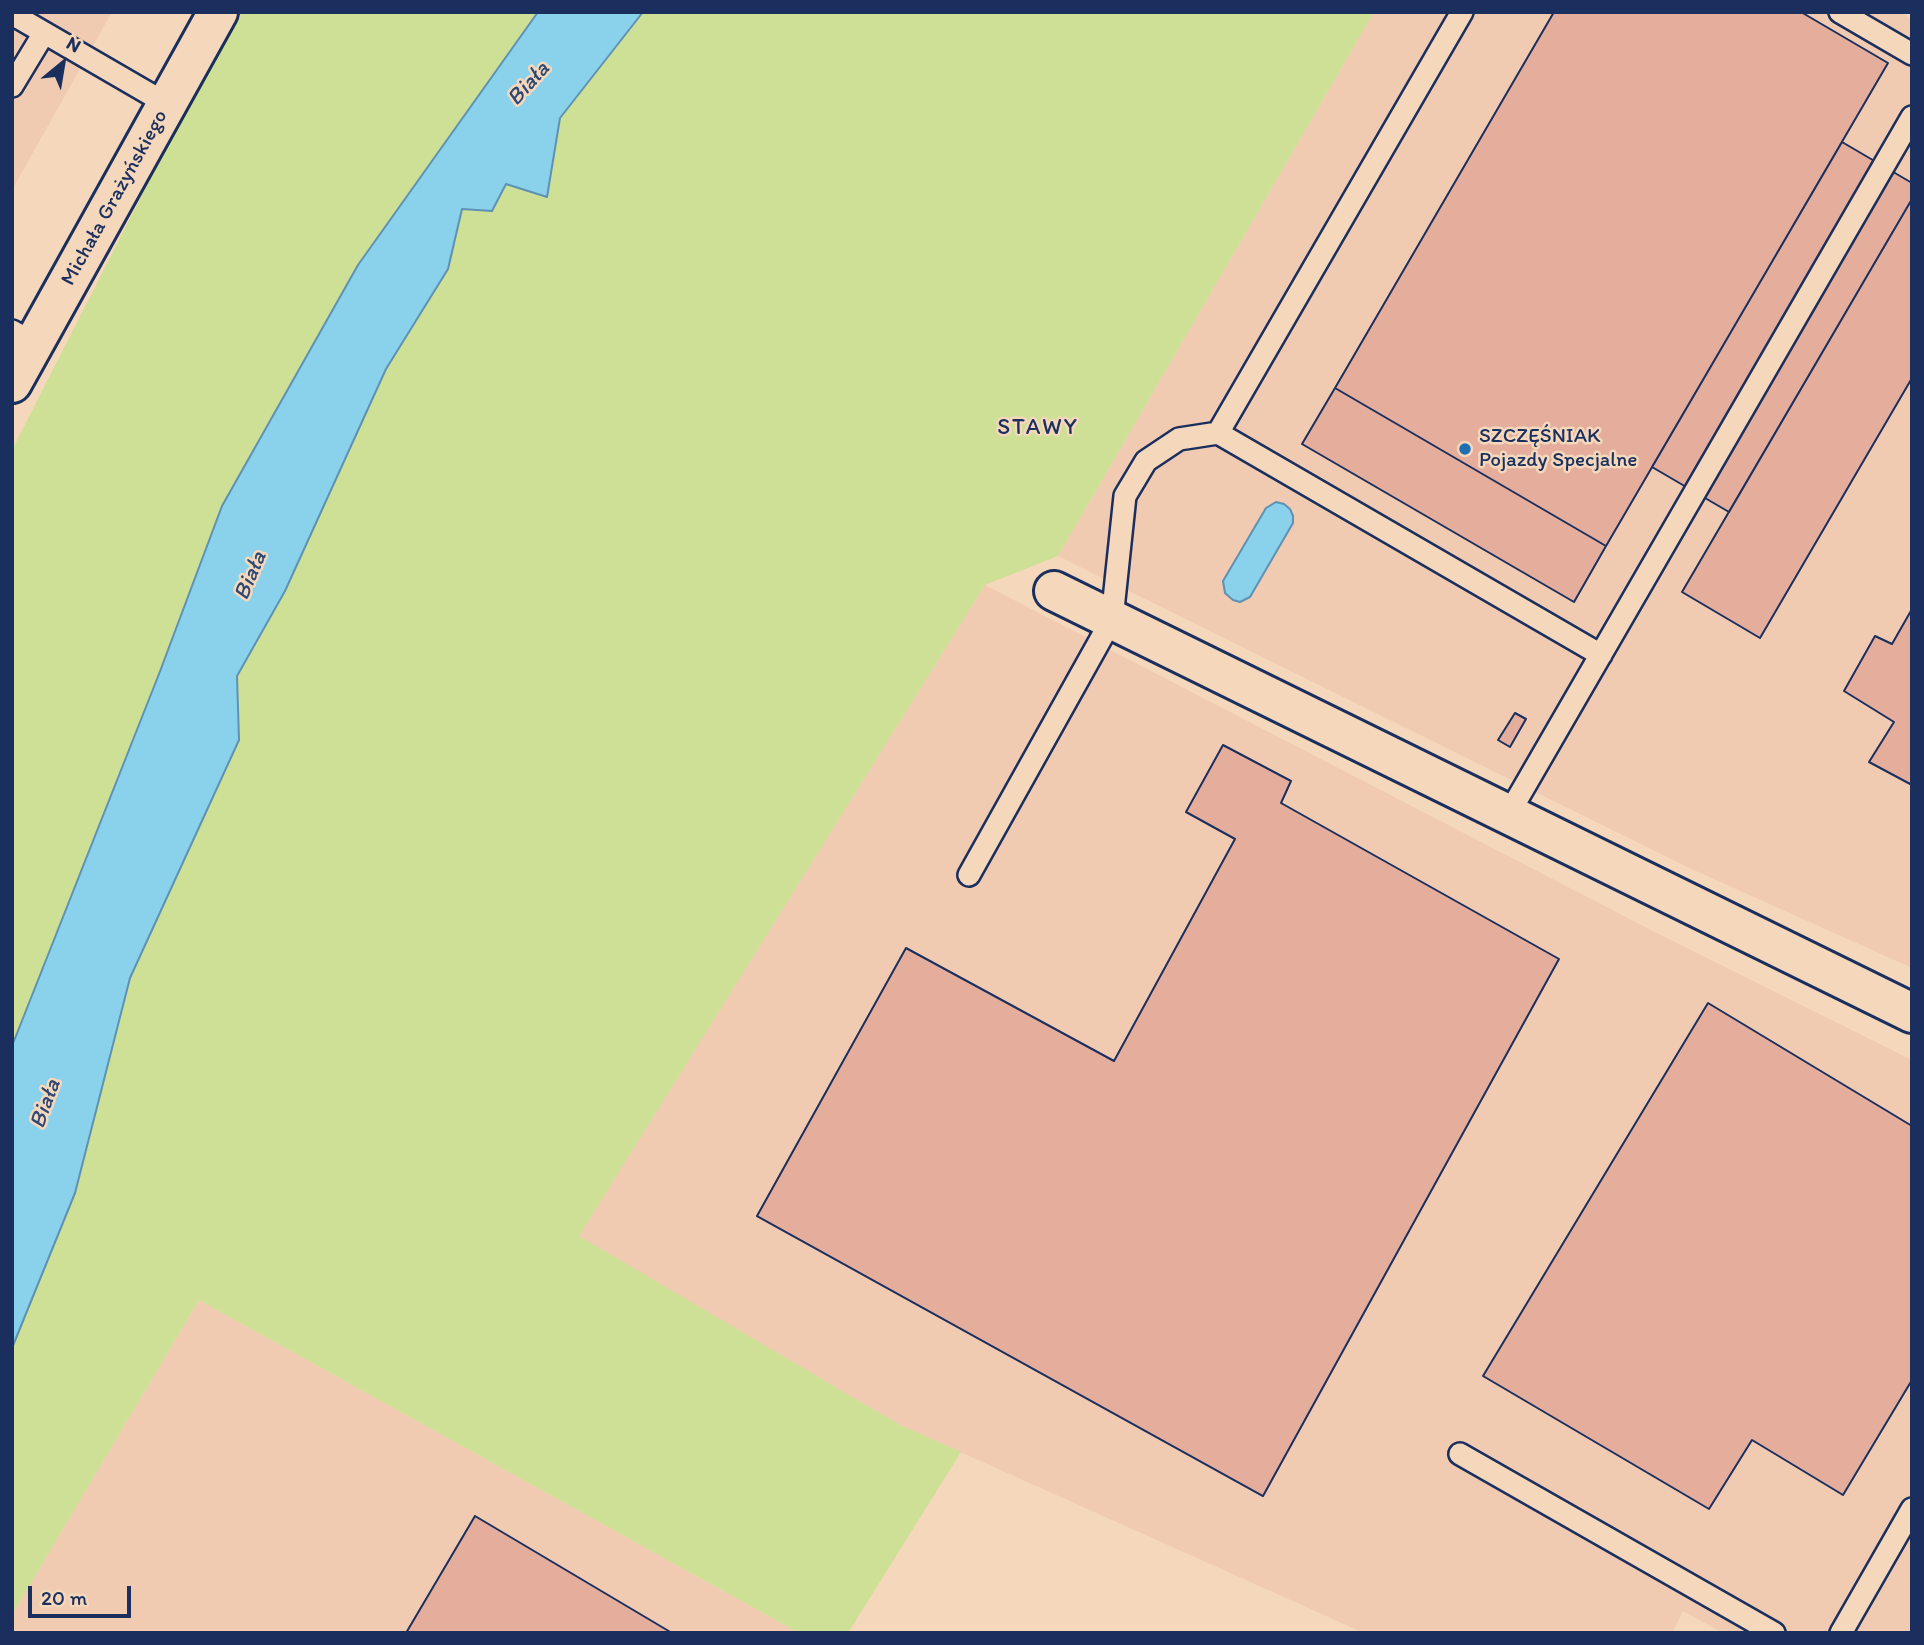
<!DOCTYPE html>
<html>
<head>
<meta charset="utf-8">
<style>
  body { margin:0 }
  #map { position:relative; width:1924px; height:1645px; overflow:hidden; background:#f5d8bb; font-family:Itim,sans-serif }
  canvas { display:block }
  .frame { position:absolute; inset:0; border:14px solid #1b2f5e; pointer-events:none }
  .north { position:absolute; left:28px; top:28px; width:70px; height:70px; -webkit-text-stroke:5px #f5d8bb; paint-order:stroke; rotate:30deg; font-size:19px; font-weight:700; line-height:28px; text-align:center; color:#1b2f5e }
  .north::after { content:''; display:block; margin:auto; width:24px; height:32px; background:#1b2f5e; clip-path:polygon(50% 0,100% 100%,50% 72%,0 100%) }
  .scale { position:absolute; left:28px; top:1586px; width:103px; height:32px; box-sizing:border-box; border:4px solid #1b2f5e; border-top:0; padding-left:9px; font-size:21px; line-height:24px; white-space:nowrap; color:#1b2f5e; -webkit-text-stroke:5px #f5d8bb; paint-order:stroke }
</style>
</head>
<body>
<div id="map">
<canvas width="1924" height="1645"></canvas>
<div class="frame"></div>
<div class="north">N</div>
<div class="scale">20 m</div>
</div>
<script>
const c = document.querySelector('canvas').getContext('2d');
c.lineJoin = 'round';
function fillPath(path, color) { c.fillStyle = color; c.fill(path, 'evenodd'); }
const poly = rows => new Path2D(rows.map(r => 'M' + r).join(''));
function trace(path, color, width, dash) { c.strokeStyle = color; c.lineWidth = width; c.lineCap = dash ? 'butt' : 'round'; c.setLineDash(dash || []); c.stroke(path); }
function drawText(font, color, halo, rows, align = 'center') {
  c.font = font + ' Itim,sans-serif'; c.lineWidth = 5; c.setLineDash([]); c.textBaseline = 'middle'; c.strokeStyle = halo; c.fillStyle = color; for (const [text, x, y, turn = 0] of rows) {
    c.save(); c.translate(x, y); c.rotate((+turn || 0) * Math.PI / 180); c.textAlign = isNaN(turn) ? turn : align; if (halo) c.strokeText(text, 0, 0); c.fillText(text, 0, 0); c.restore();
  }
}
const built = poly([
  [12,12,112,12,12,190],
  [1374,12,1900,12,1912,19,1912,968,1687,867,1058,556],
  [985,585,1653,931,1912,1060,1912,1633,1723,1633,1683,1611,1672,1633,1364,1633,900,1425,578,1237],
  [199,1300,799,1633,12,1633,12,1615]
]);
const green = poly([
  [239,12,538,12,358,265,222,506,159,674,12,1046,12,450,176,128],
  [643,12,1374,12,1058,556,985,585,579,1236,900,1425,961,1452,848,1633,799,1633,199,1300,12,1615,12,1348,75,1193,130,978,239,740,237,676,285,591,386,369,448,269,462,208,505,184,547,197,560,118]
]);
const water = poly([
  [538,12,643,12,560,118,547,197,506,184,492,211,462,209,448,269,386,369,285,591,237,676,239,740,130,978,75,1193,12,1348,12,1046,159,674,222,506,358,265,538,12],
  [1276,502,1284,504,1290,509,1293,516,1293,523,1250,597,1240,602,1233,600,1225,593,1223,581,1266,508,1276,502]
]);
const building = poly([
  [1554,12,1801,12,1888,63,1606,546,1335,388,1554,12],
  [1842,142,1912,183,1912,199,1729,512,1652,467,1842,142],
  [1912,199,1912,378,1760,638,1682,592,1912,199],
  [1335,388,1606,546,1574,602,1302,444,1335,388],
  [1912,609,1912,785,1869,762,1894,722,1844,691,1875,636,1892,644,1912,609],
  [1515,713,1526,719,1510,747,1498,740,1515,713],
  [1223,745,1291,781,1281,803,1559,959,1263,1496,757,1216,906,948,1114,1061,1235,839,1186,812,1223,745],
  [1708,1003,1912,1126,1912,1380,1843,1495,1752,1440,1709,1509,1483,1376,1708,1003],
  [475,1516,672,1633,406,1633,475,1516]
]);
const service = poly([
  [1462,12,1218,433,1601,655],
  [1840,12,1912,54],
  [12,14,167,104],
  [12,86,44,33],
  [12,331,34,343],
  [1508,815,1912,117],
  [969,875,1112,619,1125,496,1146,461,1179,439,1218,433],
  [1460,1454,1774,1633],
  [1841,1633,1912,1509]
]);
const minor = poly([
  [12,383,218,12],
  [1054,591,1912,1013]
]);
const markers = [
  [1465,449,7,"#1f6fb2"]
];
const streetNames = [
  ["Michała Grażyńskiego",115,198,-61]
];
const poiNames = [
  ["SZCZĘŚNIAK",1479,437],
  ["Pojazdy Specjalne",1479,461]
];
const waterNames = [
  ["Biała",529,84,-48],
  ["Biała",251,576,-67],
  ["Biała",46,1104,-70]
];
const neighbourhoodNames = [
  ["STAWY",1038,428]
];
fillPath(built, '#f0cbb2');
fillPath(green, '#cde095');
fillPath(water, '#8ad2eb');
trace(water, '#5e91b3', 2);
fillPath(building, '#e4ad9c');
trace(building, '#1b2f5e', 2);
trace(service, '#1b2f5e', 26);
trace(minor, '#1b2f5e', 44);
trace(service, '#f5d8bb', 21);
trace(minor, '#f5d8bb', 38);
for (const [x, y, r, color] of markers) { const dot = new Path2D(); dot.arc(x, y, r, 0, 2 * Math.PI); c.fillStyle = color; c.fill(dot); trace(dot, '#f5d8bb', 2.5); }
drawText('21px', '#1b2f5e', '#f5d8bb', streetNames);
drawText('21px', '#1b2f5e', '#f5d8bb', poiNames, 'left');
drawText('italic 23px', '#2c4773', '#f5d8bb', waterNames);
c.letterSpacing = '2px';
drawText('23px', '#1b2f5e', '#f5d8bb', neighbourhoodNames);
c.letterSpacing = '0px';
</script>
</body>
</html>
